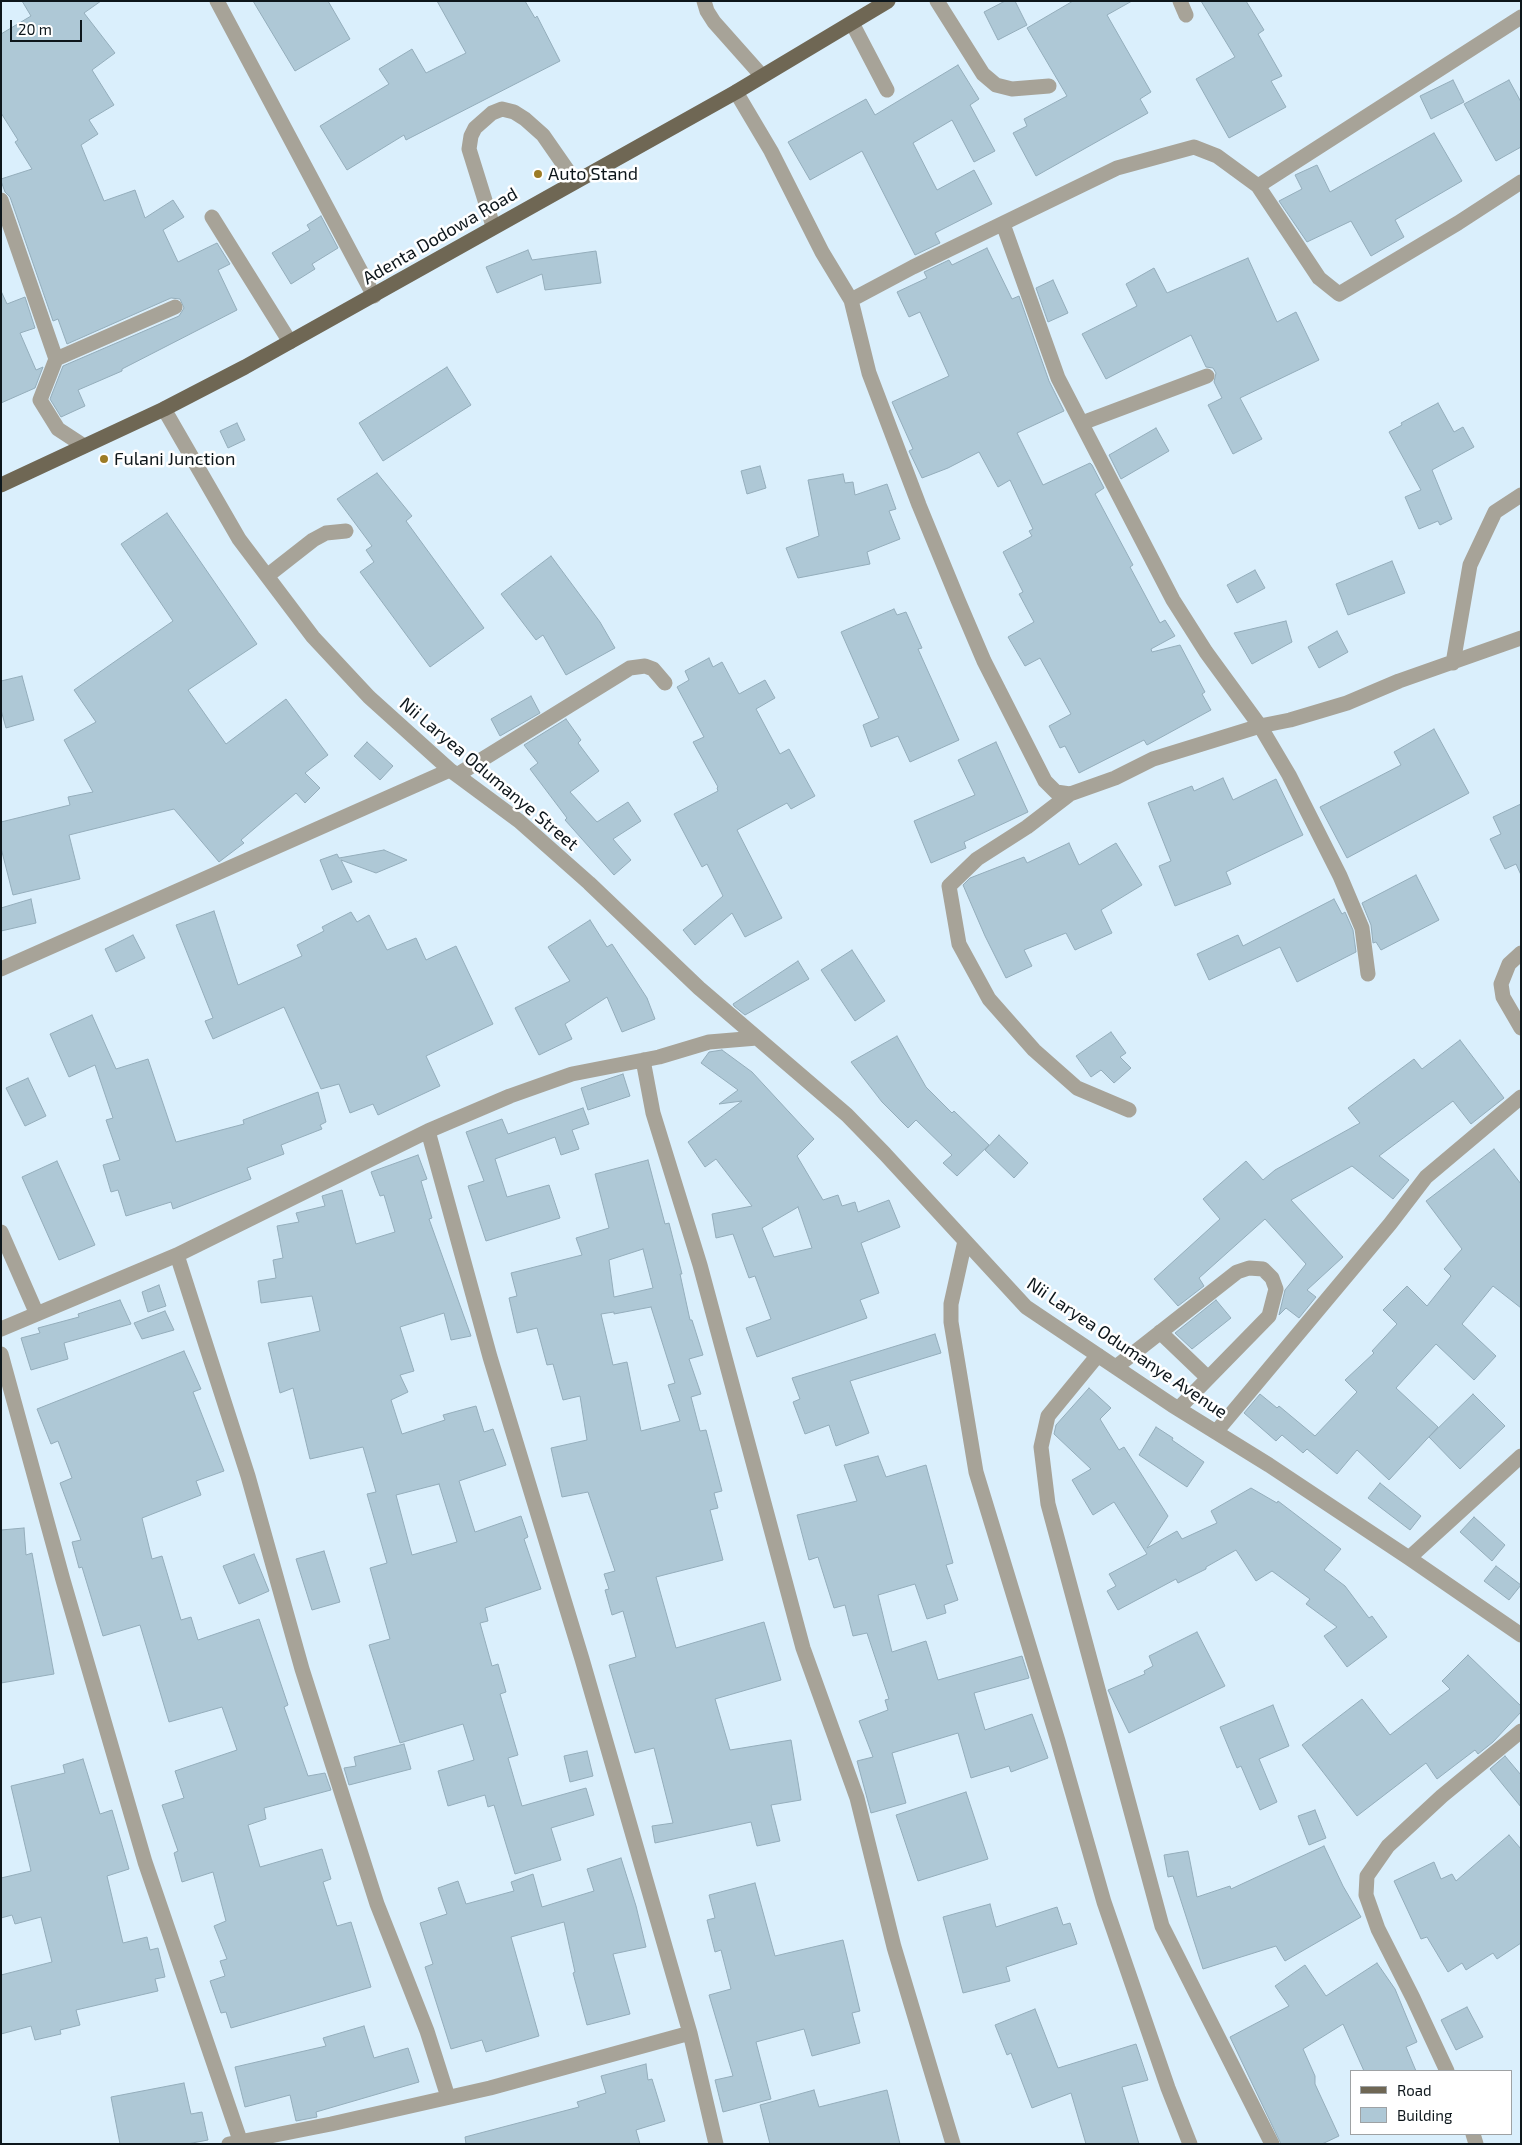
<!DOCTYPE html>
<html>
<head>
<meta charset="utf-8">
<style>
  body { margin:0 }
  #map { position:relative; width:1522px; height:2145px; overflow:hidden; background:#daeffc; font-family:"Exo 2",sans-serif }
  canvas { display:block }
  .frame { position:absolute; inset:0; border:2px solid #0d161b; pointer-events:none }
  .legend { position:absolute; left:1350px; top:2070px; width:162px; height:65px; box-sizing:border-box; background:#fff; border:1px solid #9ea2a4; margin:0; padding:6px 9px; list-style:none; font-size:15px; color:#0d161b }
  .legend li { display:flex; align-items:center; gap:10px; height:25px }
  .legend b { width:25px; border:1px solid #9ea2a4 }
  .scale { position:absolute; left:10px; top:20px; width:72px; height:22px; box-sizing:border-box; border:2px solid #0d161b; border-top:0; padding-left:6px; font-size:15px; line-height:18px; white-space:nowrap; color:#0d161b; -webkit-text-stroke:4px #fff; paint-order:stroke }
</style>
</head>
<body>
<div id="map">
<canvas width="1522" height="2145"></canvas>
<div class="frame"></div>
<ul class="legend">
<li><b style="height:6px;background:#6f6754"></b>Road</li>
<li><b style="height:14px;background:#aec8d6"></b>Building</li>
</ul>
<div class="scale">20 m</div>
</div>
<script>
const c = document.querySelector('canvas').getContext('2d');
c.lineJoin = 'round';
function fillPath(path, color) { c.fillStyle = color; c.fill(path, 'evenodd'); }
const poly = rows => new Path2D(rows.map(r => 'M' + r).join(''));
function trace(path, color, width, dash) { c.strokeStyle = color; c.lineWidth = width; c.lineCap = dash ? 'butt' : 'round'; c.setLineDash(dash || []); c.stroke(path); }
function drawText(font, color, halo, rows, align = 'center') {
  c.font = font + ' "Exo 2",sans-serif'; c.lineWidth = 5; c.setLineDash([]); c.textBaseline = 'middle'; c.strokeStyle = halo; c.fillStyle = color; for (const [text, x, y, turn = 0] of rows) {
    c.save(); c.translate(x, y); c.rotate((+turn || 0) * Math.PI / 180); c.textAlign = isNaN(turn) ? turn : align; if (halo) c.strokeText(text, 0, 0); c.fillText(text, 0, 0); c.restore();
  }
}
const building = poly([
  [22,1,101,1,84,13,115,53,92,70,114,105,89,120,98,134,81,145,104,201,135,190,145,218,173,200,184,217,163,230,178,262,217,243,230,264,218,270,237,310,122,369,122,371,78,390,85,406,61,417,50,399,63,366,179,316,184,308,180,299,171,298,67,344,58,319,53,321,10,197,5,192,1,181,1,179,32,169,15,142,18,140,1,113,1,34,31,16,22,1],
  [253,1,328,1,350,39,295,71,253,1],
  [437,1,525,1,535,18,537,16,560,61,406,140,404,135,347,170,320,126,389,84,379,69,412,49,426,73,466,53,437,1],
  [1005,1,1015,1,1027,25,998,40,984,12,1005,1],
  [1073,1,1132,1,1107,15,1151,92,1140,99,1148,113,1036,176,1013,133,1027,126,1024,119,1067,96,1027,28,1073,1],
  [1201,1,1246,1,1264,30,1258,34,1282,76,1271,81,1286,107,1229,138,1196,79,1235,57,1201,1],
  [958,65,979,99,970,105,995,151,974,162,952,120,913,143,937,190,974,170,992,204,935,233,940,243,915,255,862,151,810,180,788,142,866,99,875,115,958,65],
  [1453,80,1464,102,1431,119,1420,96,1453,80],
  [1509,80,1521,102,1521,147,1496,161,1464,104,1509,80],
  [1434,133,1462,181,1395,220,1404,237,1371,256,1351,221,1307,242,1279,201,1302,189,1295,175,1317,165,1330,192,1434,133],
  [321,216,338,248,312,264,315,269,291,284,272,253,310,230,307,225,321,216],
  [987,248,1012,299,1019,296,1049,381,1064,411,1017,433,1043,485,1090,463,1092,465,1104,488,1095,494,1133,565,1130,567,1160,623,1165,620,1175,636,1151,649,1152,652,1180,645,1205,692,1202,694,1211,710,1147,745,1144,740,1079,773,1065,746,1060,748,1049,726,1071,714,1040,658,1025,666,1008,637,1034,622,1019,594,1023,592,1003,552,1032,536,1029,531,1033,529,1010,480,998,487,979,452,948,468,922,478,909,451,913,449,892,402,949,376,920,312,909,317,897,292,927,278,924,272,949,260,952,265,987,248],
  [528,250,532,260,596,251,601,283,545,290,542,274,497,293,486,267,528,250],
  [1248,258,1277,322,1296,312,1319,360,1240,398,1262,439,1233,454,1208,405,1222,398,1214,382,1216,373,1213,368,1206,367,1191,335,1106,379,1082,334,1137,306,1126,284,1154,268,1167,293,1248,258],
  [1053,280,1068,313,1048,322,1036,288,1053,280],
  [1,291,7,304,25,297,35,328,20,333,36,370,43,367,35,388,1,403,1,291],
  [447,367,471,405,383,461,359,423,447,367],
  [1438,403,1454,432,1463,427,1474,447,1432,470,1452,519,1440,525,1438,521,1419,529,1405,497,1421,490,1389,432,1402,425,1401,423,1438,403],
  [237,423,245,440,228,448,220,431,237,423],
  [1156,428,1169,451,1121,479,1109,455,1156,428],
  [760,466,766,488,747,494,741,471,760,466],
  [377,473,412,516,406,521,484,628,430,667,360,572,374,562,366,550,372,546,337,499,377,473],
  [843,474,845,483,853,482,855,495,887,484,896,509,889,511,900,539,867,552,870,564,798,578,786,548,819,536,808,480,843,474],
  [167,513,257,644,188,690,226,744,286,699,328,755,305,773,320,788,305,803,296,793,241,840,244,843,219,862,174,809,69,835,80,879,13,895,1,848,1,822,70,805,68,797,93,792,64,740,96,722,74,690,173,621,121,544,167,513],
  [551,556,600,622,615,648,566,675,543,635,536,640,501,594,551,556],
  [1392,561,1405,593,1348,615,1336,584,1392,561],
  [1255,570,1265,588,1237,603,1227,585,1255,570],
  [894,609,897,615,906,612,922,648,918,649,959,740,910,762,898,736,871,747,863,725,879,718,841,632,894,609],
  [1286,621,1292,642,1252,664,1234,633,1286,621],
  [1337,631,1348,652,1319,668,1308,647,1337,631],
  [709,658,713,667,722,662,739,694,765,680,775,698,756,709,780,754,789,749,815,796,791,809,787,803,737,830,782,918,745,937,732,913,695,945,683,930,723,896,707,864,702,867,674,814,718,791,717,788,718,787,693,742,704,737,677,687,689,680,685,671,709,658],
  [22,676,34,720,6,728,1,710,1,681,22,676],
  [531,696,540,713,500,736,491,719,531,696],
  [566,719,581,740,578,743,599,771,570,792,597,822,628,802,641,821,613,839,631,860,614,875,565,820,567,818,530,769,538,763,524,745,566,719],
  [1434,729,1469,793,1347,858,1320,807,1401,765,1394,752,1434,729],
  [367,742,393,766,380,780,354,756,367,742],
  [996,742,1028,812,964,842,966,848,931,863,914,821,975,795,958,760,996,742],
  [1223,778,1233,800,1276,779,1303,835,1226,872,1231,884,1175,906,1159,866,1171,861,1148,803,1192,786,1194,791,1223,778],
  [1521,804,1521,875,1516,864,1505,869,1490,839,1501,834,1493,817,1521,804],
  [1069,843,1079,865,1116,843,1142,885,1101,910,1112,933,1075,950,1066,933,1024,950,1032,966,1006,978,985,936,963,885,970,878,1024,857,1027,863,1069,843],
  [384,850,407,860,376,873,341,860,352,882,332,890,320,860,337,854,339,858,384,850],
  [1416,875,1439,920,1381,950,1376,942,1373,943,1371,925,1362,903,1416,875],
  [31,899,36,923,1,931,1,908,31,899],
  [1334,899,1342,914,1345,912,1353,930,1356,952,1297,982,1280,947,1209,980,1197,954,1238,935,1243,946,1334,899],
  [214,911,238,985,302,956,297,945,324,931,322,927,351,912,357,922,369,915,387,950,416,938,426,960,456,946,493,1024,426,1056,440,1086,378,1115,373,1104,350,1113,339,1084,321,1089,284,1007,213,1039,205,1021,213,1018,176,925,214,911],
  [590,920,607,947,612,944,647,998,655,1019,622,1032,607,997,565,1024,572,1039,539,1055,515,1008,570,981,548,947,590,920],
  [133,935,145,958,116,972,105,949,133,935],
  [852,950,885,1001,855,1021,821,970,852,950],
  [798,961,809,979,745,1015,734,1006,733,1004,798,961],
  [92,1015,116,1069,148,1059,176,1142,244,1124,243,1120,318,1092,326,1122,320,1125,322,1129,281,1145,284,1154,247,1168,251,1179,173,1209,171,1202,126,1216,118,1190,111,1192,103,1165,120,1160,106,1120,113,1118,95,1065,69,1077,50,1034,92,1015],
  [1111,1032,1126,1053,1120,1057,1131,1068,1114,1083,1101,1070,1091,1077,1076,1056,1111,1032],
  [897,1036,926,1087,952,1113,954,1111,989,1145,957,1176,943,1163,952,1155,916,1120,908,1128,882,1102,851,1062,897,1036],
  [1460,1040,1504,1098,1471,1124,1453,1101,1379,1156,1409,1180,1393,1199,1352,1166,1291,1200,1343,1257,1307,1290,1316,1297,1299,1318,1286,1308,1279,1315,1285,1290,1306,1264,1265,1219,1199,1278,1204,1286,1178,1306,1154,1279,1220,1219,1203,1199,1246,1161,1263,1180,1275,1170,1360,1123,1348,1108,1414,1059,1422,1069,1460,1040],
  [722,1050,752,1072,814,1139,797,1156,823,1200,838,1195,842,1206,855,1202,858,1212,889,1200,900,1227,861,1243,879,1293,860,1300,867,1318,757,1357,746,1328,771,1319,755,1276,749,1278,733,1234,716,1238,712,1214,752,1206,716,1159,705,1167,688,1142,742,1101,719,1104,738,1090,701,1063,709,1052,722,1050],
  [798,1207,812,1248,774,1257,762,1228,798,1207],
  [623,1074,630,1096,588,1110,581,1088,623,1074],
  [28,1078,46,1116,25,1126,6,1088,28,1078],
  [583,1108,589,1124,572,1130,579,1149,561,1155,555,1137,495,1159,507,1197,549,1185,560,1218,486,1241,468,1186,484,1181,466,1132,502,1119,508,1134,583,1108],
  [999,1135,1028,1163,1014,1178,985,1150,999,1135],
  [1494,1149,1521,1184,1521,1308,1493,1286,1462,1324,1496,1356,1474,1380,1436,1344,1396,1388,1438,1427,1389,1480,1357,1450,1337,1474,1307,1449,1303,1453,1282,1435,1276,1441,1244,1413,1260,1394,1277,1408,1279,1406,1315,1436,1357,1392,1345,1380,1374,1353,1372,1351,1397,1324,1383,1310,1407,1286,1427,1306,1451,1276,1444,1269,1462,1249,1426,1201,1494,1149],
  [418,1155,427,1179,421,1181,432,1218,429,1219,471,1336,451,1340,444,1313,400,1327,414,1371,400,1375,408,1392,391,1400,402,1434,445,1420,443,1415,476,1406,484,1432,493,1429,506,1465,459,1481,475,1532,521,1516,528,1537,524,1539,541,1589,485,1608,488,1621,480,1623,492,1666,498,1664,506,1692,500,1694,518,1755,508,1758,522,1806,586,1788,594,1815,551,1828,561,1860,515,1874,494,1805,488,1807,485,1795,448,1806,438,1771,474,1760,463,1724,400,1743,369,1645,390,1639,370,1568,387,1563,367,1494,376,1492,363,1447,310,1459,293,1388,280,1393,268,1343,320,1331,312,1296,261,1303,258,1281,276,1278,273,1260,283,1258,277,1226,299,1222,296,1213,325,1206,322,1196,342,1190,356,1244,395,1232,384,1195,380,1196,371,1172,418,1155],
  [439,1484,457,1542,412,1555,396,1495,439,1484],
  [648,1160,665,1224,669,1223,682,1274,680,1274,690,1320,692,1320,703,1355,689,1359,701,1394,691,1397,700,1431,706,1430,722,1491,714,1493,718,1508,710,1510,723,1560,656,1577,676,1648,764,1622,781,1680,715,1699,730,1750,791,1740,801,1800,771,1805,780,1841,757,1846,751,1822,655,1843,652,1826,673,1823,654,1748,635,1753,609,1665,636,1657,623,1611,612,1615,605,1590,609,1589,604,1574,615,1571,588,1492,562,1497,551,1448,587,1440,580,1396,563,1400,553,1364,547,1365,537,1328,517,1333,509,1298,517,1296,511,1273,582,1255,576,1238,609,1228,595,1174,648,1160],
  [643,1249,653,1288,614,1297,609,1260,643,1249],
  [651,1307,675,1383,668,1385,680,1421,641,1431,627,1362,613,1365,601,1314,614,1312,614,1314,651,1307],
  [57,1161,95,1245,59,1260,22,1177,57,1161],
  [159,1285,166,1306,148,1312,142,1292,159,1285],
  [120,1300,131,1324,64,1343,68,1359,31,1370,21,1338,40,1333,38,1328,79,1317,78,1314,120,1300],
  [1216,1300,1231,1318,1192,1349,1175,1333,1216,1300],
  [165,1311,174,1330,142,1339,134,1323,165,1311],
  [935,1334,941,1353,850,1381,869,1433,836,1446,829,1425,805,1434,793,1402,800,1399,792,1378,935,1334],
  [184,1351,201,1389,193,1392,224,1471,196,1481,201,1495,142,1518,152,1559,162,1556,181,1620,191,1617,198,1640,259,1619,288,1705,284,1707,308,1776,325,1773,331,1790,264,1808,266,1819,248,1825,260,1867,322,1849,331,1879,323,1882,337,1926,351,1922,371,1987,231,2028,226,2012,221,2013,210,1981,225,1976,220,1961,227,1959,214,1926,226,1921,213,1872,182,1882,174,1853,178,1851,162,1805,184,1798,175,1771,237,1750,222,1707,169,1722,140,1625,103,1636,82,1567,79,1568,72,1542,81,1540,60,1483,72,1478,58,1441,51,1444,37,1409,184,1351],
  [1089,1388,1111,1408,1100,1419,1119,1450,1124,1447,1168,1516,1147,1548,1177,1531,1182,1539,1217,1523,1211,1511,1251,1488,1277,1503,1278,1501,1341,1549,1324,1570,1345,1586,1369,1618,1372,1616,1387,1637,1347,1667,1324,1636,1337,1627,1306,1604,1310,1599,1272,1571,1256,1581,1236,1550,1206,1567,1206,1569,1178,1583,1176,1579,1118,1610,1107,1591,1116,1586,1109,1574,1147,1554,1114,1502,1093,1515,1072,1480,1091,1469,1054,1434,1056,1425,1089,1388],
  [1473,1394,1505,1426,1460,1469,1429,1437,1473,1394],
  [1156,1427,1173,1438,1172,1440,1204,1462,1187,1487,1139,1455,1156,1427],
  [878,1456,886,1477,926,1465,953,1563,946,1565,958,1600,944,1605,946,1613,927,1619,915,1584,878,1595,892,1652,926,1641,938,1680,1022,1656,1029,1678,974,1693,985,1730,1032,1714,1048,1758,1011,1772,1009,1766,971,1778,958,1733,892,1753,906,1803,871,1813,857,1761,873,1757,859,1721,888,1710,885,1700,889,1699,867,1633,853,1636,845,1605,834,1608,818,1557,809,1560,797,1515,857,1501,844,1465,878,1456],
  [1380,1483,1421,1516,1410,1530,1368,1498,1380,1483],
  [1474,1517,1505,1545,1492,1561,1460,1532,1474,1517],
  [24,1528,26,1555,32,1553,54,1674,1,1683,1,1530,24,1528],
  [324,1551,340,1602,312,1610,296,1559,324,1551],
  [254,1554,269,1591,239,1604,223,1566,254,1554],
  [1496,1566,1521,1585,1509,1600,1484,1581,1496,1566],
  [1197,1632,1225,1686,1129,1733,1108,1690,1145,1674,1144,1671,1153,1666,1149,1656,1197,1632],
  [1468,1655,1521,1706,1521,1712,1493,1742,1478,1754,1475,1750,1437,1779,1426,1763,1357,1816,1302,1745,1362,1699,1390,1735,1450,1689,1442,1681,1468,1655],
  [1273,1705,1289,1746,1259,1759,1277,1802,1260,1810,1241,1766,1237,1768,1220,1727,1273,1705],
  [404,1744,411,1769,349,1785,344,1768,356,1766,354,1757,404,1744],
  [587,1751,593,1776,570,1782,564,1756,587,1751],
  [1505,1756,1521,1775,1521,1807,1490,1769,1505,1756],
  [83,1759,100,1814,112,1810,129,1869,107,1876,123,1943,147,1937,150,1950,158,1948,165,1977,155,1979,158,1991,76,2010,80,2025,60,2030,61,2034,35,2040,31,2026,1,2034,1,1975,52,1962,41,1917,15,1924,12,1915,1,1918,1,1878,31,1871,11,1786,65,1773,63,1765,83,1759],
  [966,1792,988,1859,918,1881,896,1815,966,1792],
  [1315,1810,1326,1838,1309,1845,1298,1816,1315,1810],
  [1509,1835,1521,1849,1521,1943,1497,1959,1493,1953,1466,1970,1462,1963,1448,1972,1427,1937,1421,1939,1394,1881,1434,1862,1441,1879,1452,1874,1456,1881,1509,1835],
  [1324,1846,1343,1886,1361,1917,1285,1961,1276,1946,1203,1969,1173,1876,1168,1877,1164,1855,1188,1851,1197,1897,1230,1886,1231,1889,1324,1846],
  [621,1858,636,1906,646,1947,613,1954,630,2014,587,2025,573,1973,575,1972,564,1922,511,1937,539,2036,486,2052,482,2040,451,2049,425,1967,433,1964,420,1923,447,1914,438,1888,458,1881,466,1904,514,1891,511,1882,533,1874,542,1907,594,1891,587,1869,621,1858],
  [755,1883,775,1956,843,1940,860,2011,852,2013,860,2043,812,2056,804,2029,756,2042,771,2099,723,2112,715,2080,733,2076,709,1995,731,1989,721,1950,715,1952,707,1920,715,1918,709,1895,755,1883],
  [990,1904,996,1927,1057,1907,1063,1925,1070,1923,1077,1944,1006,1967,1010,1981,963,1993,943,1917,990,1904],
  [1377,1963,1395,1989,1417,2042,1406,2047,1416,2071,1364,2071,1343,2024,1303,2049,1315,2076,1315,2084,1339,2136,1322,2144,1281,2144,1230,2037,1289,2006,1275,1986,1305,1965,1326,1996,1377,1963],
  [1467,2007,1483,2037,1456,2050,1441,2020,1467,2007],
  [1035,2009,1058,2068,1136,2044,1148,2080,1122,2087,1139,2144,1086,2144,1071,2093,1032,2108,1011,2053,1007,2055,995,2025,1035,2009],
  [364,2026,374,2058,408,2048,419,2082,316,2112,317,2117,296,2121,290,2095,245,2107,235,2067,326,2046,323,2038,364,2026],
  [646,2064,648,2080,652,2079,665,2121,636,2130,640,2144,466,2144,465,2137,579,2107,577,2102,606,2093,601,2076,646,2064],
  [184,2083,191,2114,202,2112,208,2140,187,2144,120,2144,111,2097,184,2083],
  [814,2090,819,2107,887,2090,900,2144,770,2144,760,2105,814,2090]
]);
const minor = poly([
  [217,1,374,296],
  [704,1,707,11,714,22,762,76],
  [937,1,983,74,996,85,1012,89,1049,86],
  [1180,1,1186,15],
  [852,23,887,90],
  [736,92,771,151,822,252,851,300,869,373,919,505,958,600,984,661,1045,781,1056,792,1070,794,1115,778,1153,759,1260,726,1290,720,1347,703,1399,681,1521,638],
  [1258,186,1319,278,1339,294,1458,223,1521,182],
  [1,200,56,359,40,400,58,429,84,446],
  [212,217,290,342],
  [1003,224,1058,378,1173,600,1206,652,1260,726,1289,775,1340,876,1362,928,1368,974],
  [493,226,469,149,471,136,475,128,492,113,502,109,514,112,525,119,543,135,575,181],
  [851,300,913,267,1117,168,1194,147,1217,156,1258,186,1521,17],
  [56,359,175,307],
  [164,409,239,539,313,637,369,697,450,770,519,821,589,883,699,988,847,1115,885,1154,1026,1307,1172,1405,1269,1465,1409,1558,1521,1635],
  [1082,423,1207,376],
  [267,576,313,540,326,533,346,531],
  [1453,663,1470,565,1495,512,1521,495],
  [457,775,630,668,645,666,653,669,665,683],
  [1070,794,1027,827,977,859,949,886,959,944,989,999,1034,1050,1077,1088,1129,1110],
  [1521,953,1509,964,1501,984,1503,997,1521,1028],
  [1,969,450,770],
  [643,1060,653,1113,700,1265,803,1648,857,1798,894,1947,953,2144],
  [428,1131,490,1357,582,1659,690,2033,716,2144],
  [1,1232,36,1312],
  [965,1241,951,1304,951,1322,976,1472,1058,1741,1104,1902,1168,2088,1190,2144],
  [177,1255,248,1476,302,1669,377,1904,427,2031,448,2097],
  [1,1329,177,1255,428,1131,510,1096,572,1074,659,1057,709,1042,757,1038],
  [1160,1332,1208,1378],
  [1,1354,63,1580,145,1862,240,2140],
  [1098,1355,1048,1416,1041,1447,1048,1504,1162,1926,1272,2144],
  [1116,1367,1237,1272,1249,1268,1263,1269,1272,1278,1276,1289,1269,1316,1178,1409],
  [1216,1432,1390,1224,1426,1177,1521,1097],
  [1409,1558,1521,1456],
  [1447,2071,1413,1998,1378,1929,1366,1895,1367,1876,1388,1846,1442,1796,1521,1731],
  [1473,2134,1476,2144],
  [229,2144,331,2124,490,2088,690,2033]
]);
const major = poly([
  [1,485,164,409,245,367,736,92,888,1]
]);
const markers = [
  [538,174,5,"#9c7b25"],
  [104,459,5,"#9c7b25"]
];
const poiNames = [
  ["Auto Stand",548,174],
  ["Fulani Junction",114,459]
];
const streetNames = [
  ["Adenta Dodowa Road",440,236,-30],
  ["Nii Laryea Odumanye Street",489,774,40],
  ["Nii Laryea Odumanye Avenue",1127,1348,34]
];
fillPath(building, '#aec8d6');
trace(building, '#94adbb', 1);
trace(minor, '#a7a398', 15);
trace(major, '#6f6754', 15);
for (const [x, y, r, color] of markers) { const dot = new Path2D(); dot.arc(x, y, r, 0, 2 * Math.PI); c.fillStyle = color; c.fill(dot); trace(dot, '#fff', 2); }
drawText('18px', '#0d161b', '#fff', poiNames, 'left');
drawText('18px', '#0d161b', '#fff', streetNames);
</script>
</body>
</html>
